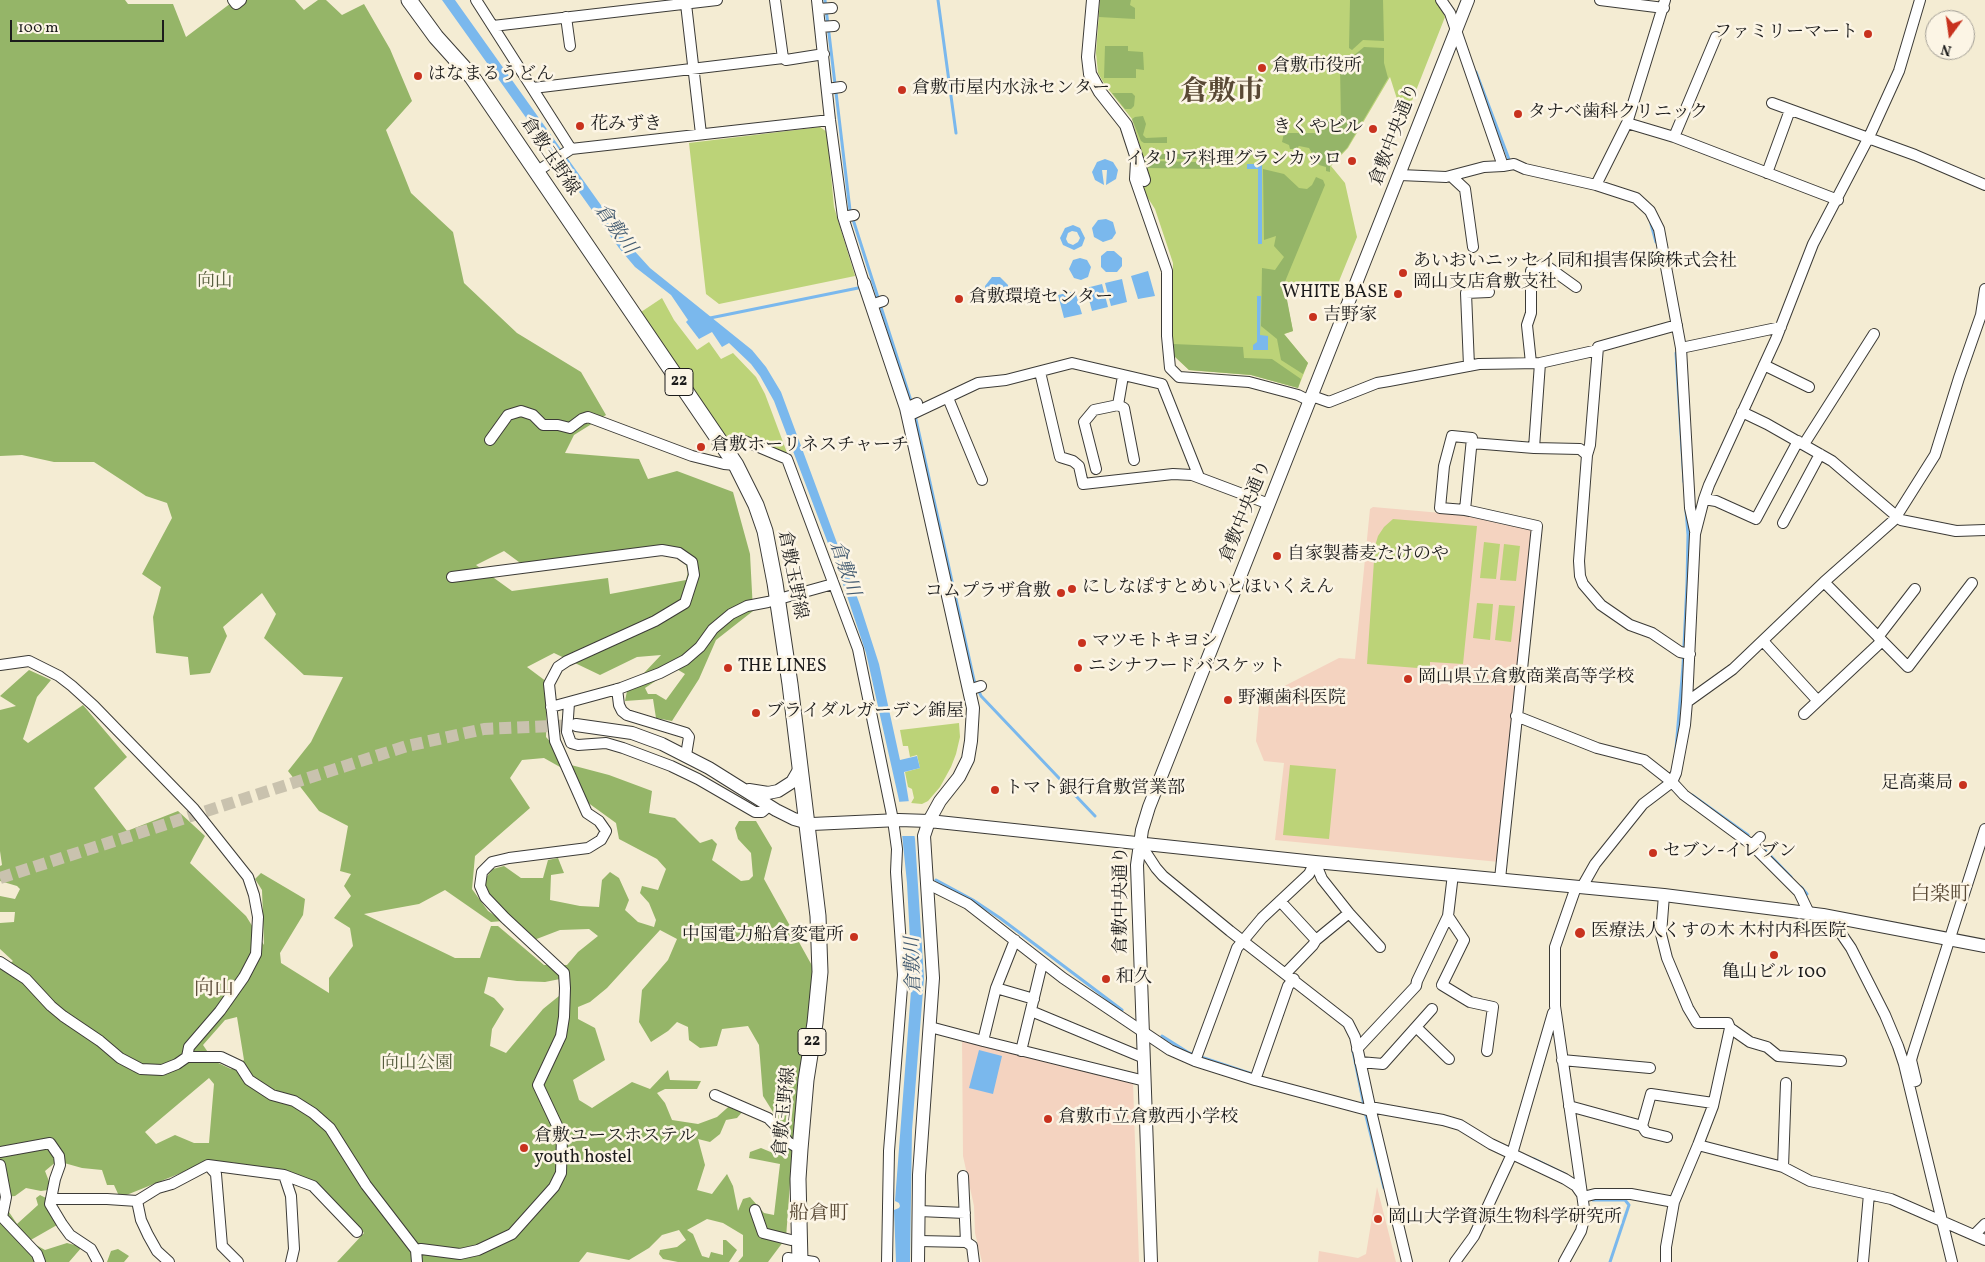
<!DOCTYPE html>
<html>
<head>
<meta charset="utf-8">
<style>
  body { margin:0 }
  #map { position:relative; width:1985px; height:1262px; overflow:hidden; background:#f4ecd3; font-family:Vollkorn,serif }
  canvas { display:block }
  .north { position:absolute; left:1925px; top:10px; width:50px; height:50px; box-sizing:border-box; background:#fcf5e5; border:1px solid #a29e95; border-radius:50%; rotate:194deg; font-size:14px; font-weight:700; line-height:20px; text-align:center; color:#1c1c1c }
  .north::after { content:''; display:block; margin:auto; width:18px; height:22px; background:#c8321e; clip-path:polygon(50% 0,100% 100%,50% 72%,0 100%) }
  .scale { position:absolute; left:10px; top:20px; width:154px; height:22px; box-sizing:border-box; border:2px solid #1c1c1c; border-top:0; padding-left:6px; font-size:15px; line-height:18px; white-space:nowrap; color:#1c1c1c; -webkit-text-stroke:4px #fcf5e5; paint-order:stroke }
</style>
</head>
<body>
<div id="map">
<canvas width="1985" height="1262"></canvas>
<div class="north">N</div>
<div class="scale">100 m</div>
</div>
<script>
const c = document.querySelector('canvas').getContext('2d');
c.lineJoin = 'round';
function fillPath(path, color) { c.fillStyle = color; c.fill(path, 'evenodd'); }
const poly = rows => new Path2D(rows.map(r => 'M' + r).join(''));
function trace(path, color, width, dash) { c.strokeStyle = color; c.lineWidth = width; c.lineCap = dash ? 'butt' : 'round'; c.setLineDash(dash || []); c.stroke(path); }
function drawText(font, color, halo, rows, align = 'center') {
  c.font = font + ' Vollkorn,"Noto Serif JP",serif'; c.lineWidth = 5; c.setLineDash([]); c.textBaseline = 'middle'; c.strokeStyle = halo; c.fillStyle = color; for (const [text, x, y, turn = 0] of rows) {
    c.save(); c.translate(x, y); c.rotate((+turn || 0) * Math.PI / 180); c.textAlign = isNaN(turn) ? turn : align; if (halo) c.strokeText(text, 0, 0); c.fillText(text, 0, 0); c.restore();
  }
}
const built = poly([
  [1373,507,1464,515,1501,524,1533,529,1499,862,1275,840,1284,763,1264,761,1256,741,1259,706,1261,698,1339,658,1355,659,1370,509],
  [962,1038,1133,1082,1139,1262,982,1262,975,1233,974,1206,963,1156],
  [1377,1187,1396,1262,1318,1262,1319,1251,1358,1258,1366,1254]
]);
const green = poly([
  [1100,0,1437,0,1445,17,1404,121,1390,77,1348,148,1331,166,1345,183,1357,237,1337,286,1324,284,1285,292,1293,331,1284,334,1308,363,1298,388,1251,375,1189,370,1172,354,1173,263,1155,209,1144,192,1145,163,1132,119,1105,85,1098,73,1096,53],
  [820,127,827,132,834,207,855,276,719,304,706,294,689,143],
  [662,298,674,320,697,350,709,342,721,359,733,353,756,377,765,394,789,458,739,436,725,436,641,312],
  [1393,519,1477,526,1463,664,1430,662,1430,669,1367,664,1375,546,1378,536,1384,527],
  [1484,542,1500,544,1496,579,1480,578],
  [1504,544,1520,546,1516,581,1500,580],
  [1477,603,1493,604,1490,640,1473,638],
  [1499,605,1515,606,1511,642,1495,640],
  [959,723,960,737,956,754,951,767,940,787,928,801,922,804,911,803,914,798,912,789,908,787,905,772,920,768,917,755,910,757,908,746,903,746,900,730],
  [1290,765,1336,769,1329,839,1283,835]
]);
const forest = poly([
  [0,0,125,0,128,4,173,4,186,37,235,0,295,0,304,10,318,0,326,0,342,15,364,4,390,49,412,101,386,130,411,193,453,232,464,283,517,333,581,372,606,415,574,435,565,453,639,459,648,479,677,471,733,492,750,554,753,611,716,640,699,679,672,721,656,718,653,699,625,701,627,691,661,655,637,657,600,675,554,653,527,667,547,682,546,737,571,765,609,775,652,791,649,813,675,818,700,843,712,839,717,844,712,860,741,881,749,880,753,876,751,853,738,839,735,828,739,821,756,821,772,848,764,879,820,980,795,1114,786,1238,768,1262,738,1262,743,1256,743,1235,723,1223,707,1219,687,1230,693,1234,702,1256,709,1258,711,1252,723,1255,723,1240,726,1240,737,1250,729,1262,678,1262,663,1259,659,1254,660,1250,677,1247,686,1240,679,1230,662,1235,649,1248,629,1260,587,1252,579,1262,337,1262,364,1233,314,1181,281,1170,229,1162,208,1162,124,1196,119,1196,114,1185,107,1185,102,1170,82,1168,57,1161,45,1171,50,1184,48,1190,41,1191,26,1188,15,1196,5,1197,1,1218,9,1212,17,1224,38,1205,36,1198,40,1195,46,1198,57,1225,29,1241,45,1250,67,1243,82,1247,69,1262,0,1262,0,968,2,969,13,961,0,949,0,923,14,922,15,912,0,912,0,896,15,899,20,889,17,886,0,881,0,866,2,865,0,851,0,710,16,706,0,696,29,670,51,680,37,697,23,739,28,743,83,705,127,757,94,788,127,831,178,811,205,836,190,863,246,916,264,945,262,890,255,879,261,873,305,899,303,915,280,953,281,963,329,993,329,978,353,946,350,928,334,918,351,896,344,886,351,874,340,871,348,826,319,811,288,771,311,742,343,677,304,675,264,638,276,614,262,593,223,627,227,636,210,673,190,675,188,657,156,653,153,617,161,587,142,574,172,518,167,503,146,496,94,462,54,462,22,455,0,456],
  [656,547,685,562,688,572,686,580,610,594,608,578,512,591,476,565,504,551,523,565],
  [675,668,685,674,666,700,656,694,648,694,645,688],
  [544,758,576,776,587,802,616,823,619,839,657,859,666,869,658,890,642,886,640,893,649,903,656,920,654,927,638,922,625,910,629,900,619,878,610,872,602,880,599,907,580,906,550,900,551,875,564,873,558,858,548,860,543,878,521,878,504,866,493,869,484,880,491,898,534,940,560,930,589,929,598,936,578,952,567,965,544,965,498,926,491,926,480,958,455,958,364,914,419,904,445,890,491,922,503,921,488,911,472,889,475,856,530,808,510,778,522,760],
  [660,930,677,939,668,960,642,990,639,1022,651,1042,668,1031,677,1022,688,1027,689,1040,700,1048,717,1046,722,1029,748,1026,759,1045,763,1096,773,1112,771,1133,781,1145,773,1153,761,1148,750,1152,749,1158,780,1164,774,1215,764,1213,750,1197,743,1199,738,1211,733,1186,727,1174,712,1194,697,1190,705,1165,698,1139,710,1142,720,1134,726,1120,737,1118,743,1111,735,1101,717,1117,698,1124,672,1120,665,1103,657,1093,665,1089,697,1089,701,1081,670,1080,668,1070,650,1089,632,1082,592,1108,579,1100,573,1080,605,1060,595,1028,578,1019,578,1007,590,1002,607,988],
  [488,977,517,981,545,982,560,979,559,996,543,1009,506,1053,490,1046,492,1029,504,1009,494,998,484,993],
  [237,1017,244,1060,231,1069,214,1061,203,1045,225,1020],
  [209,1078,214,1084,209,1143,194,1143,175,1135,156,1144,145,1132],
  [1100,0,1131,0,1130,5,1135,8,1135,19,1099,17],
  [1350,0,1383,0,1384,41,1363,40,1352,50,1349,48],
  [1105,46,1128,46,1128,51,1143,52,1144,70,1136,69,1136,78,1104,78],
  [1364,47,1384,48,1384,63,1388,78,1347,148,1330,165,1330,172,1326,171,1326,167,1319,165,1309,148,1299,146,1296,149,1290,149,1289,145,1282,142,1284,133,1318,133,1321,119,1341,120,1340,67],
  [1112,93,1132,93,1135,96,1134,106,1131,109,1125,109],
  [1143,116,1146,124,1143,135,1146,138,1167,137,1167,143,1144,143,1141,141,1132,119,1135,117],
  [1150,154,1167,154,1167,159,1154,159,1154,161,1198,162,1200,161,1200,159,1174,159,1174,154,1208,154,1210,158,1211,169,1147,168,1144,158],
  [1263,169,1284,174,1299,188,1307,189,1312,185,1316,177,1323,180,1325,185,1284,284,1293,331,1284,334,1308,363,1303,374,1281,360,1277,339,1261,326,1262,268,1275,270,1284,257,1274,246,1276,236,1264,240],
  [1173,344,1243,347,1244,358,1272,359,1301,379,1298,388,1251,375,1189,370,1172,354],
  [118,1249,129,1256,124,1262,107,1262,111,1251]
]);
const water = poly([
  [442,0,455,0,630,246,650,268,752,350,766,367,781,392,860,605,879,664,900,760,917,756,920,768,904,772,915,839,924,978,912,1130,910,1262,896,1262,894,1210,899,1208,900,1206,899,1203,895,1201,912,978,907,883,902,834,899,800,866,653,840,575,774,401,760,376,751,364,729,343,722,347,712,332,699,339,686,322,688,320,671,295,635,267,619,248],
  [1105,159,1113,162,1118,170,1116,179,1106,185,1107,170,1102,170,1104,185,1095,180,1092,172,1097,162],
  [1247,164,1262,164,1262,244,1258,244,1258,169,1247,169],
  [1106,219,1113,222,1116,233,1112,239,1103,242,1094,237,1092,228,1098,220],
  [1073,225,1080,228,1085,238,1082,246,1074,250,1063,245,1060,238,1065,228],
  [1072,231,1077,232,1080,238,1078,242,1073,245,1068,243,1066,239,1068,233],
  [1107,251,1114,251,1122,258,1122,266,1117,272,1106,272,1101,267,1101,256],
  [1080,258,1087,260,1091,267,1088,277,1081,280,1074,278,1069,269,1073,260],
  [1148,271,1155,296,1138,299,1131,276],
  [992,277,1000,277,1008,285,1008,293,1002,299,991,299,985,294,985,286],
  [1122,279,1127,302,1111,306,1105,283],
  [1102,284,1108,307,1092,311,1086,288],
  [1075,291,1082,314,1064,318,1058,295],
  [1257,296,1261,296,1260,335,1268,336,1268,350,1253,350,1253,345,1257,342],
  [979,1050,1002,1056,993,1094,969,1088]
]);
const pier = poly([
  [911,801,916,836,901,836,896,802]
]);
const stream = poly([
  [825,0,850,210,912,404],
  [938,0,956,133],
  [1476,72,1510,162],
  [1651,224,1656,242],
  [710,318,863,287],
  [1676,353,1684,482],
  [915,415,974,680,981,696,1095,816],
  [1676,749,1683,666,1687,583,1688,535,1686,511],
  [1692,795,1748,835],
  [1765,850,1791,877],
  [936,880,973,900,1000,918,1122,1010],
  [1801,887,1807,894],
  [1162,1036,1189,1053,1255,1075],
  [1353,1051,1364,1106],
  [1365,1112,1384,1188],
  [1534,1159,1565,1174],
  [1593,1200,1625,1200,1629,1205,1610,1262]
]);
const tertiaryTunnel = poly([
  [0,878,407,746,484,729,576,725]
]);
const minor = poly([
  [233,0,236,4,241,0],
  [476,0,571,149],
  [775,0,783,58,786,60,824,54],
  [817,0,830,120,843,217,864,283],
  [1441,0,1450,13,1503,166,1514,164,1525,169,1596,185,1636,198,1650,211,1659,229,1681,348,1690,508,1695,531],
  [1600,0,1664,8],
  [686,4,701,134],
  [818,9,832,8],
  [566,17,570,46],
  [493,26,717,0],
  [820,27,834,26],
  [533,88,783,58],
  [827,89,841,87],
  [1772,103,1915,155,1985,185],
  [1627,123,1674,137,1838,200],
  [1674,137,1716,37],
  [1136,161,1135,179,1167,271,1167,336,1170,368,1179,377,1249,382,1298,395,1310,401],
  [536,172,571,149,830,120],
  [1767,173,1790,110],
  [1400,175,1446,177,1484,167,1503,166],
  [1451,176,1465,189,1473,247],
  [1596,185,1627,123,1665,0],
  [843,217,854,215],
  [871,305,883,301],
  [1681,348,1781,327],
  [1531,363,1527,325,1531,313,1531,271,1544,264,1576,287],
  [1764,365,1809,387],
  [1469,366,1466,293,1489,292],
  [1040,372,1060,457,1073,461,1079,466,1083,484,1173,474,1192,475,1269,504],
  [1312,396,1329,402,1377,383,1389,381,1479,364,1540,363,1598,350],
  [948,398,982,480],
  [1118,405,1124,408,1134,460],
  [906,408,917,403],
  [1742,412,1767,424,1832,461,1901,520,1956,531,1985,530],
  [908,416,978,383,1006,380,1072,363,1162,384,1199,477],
  [490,440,508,415,521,411,533,415,543,425,558,425,570,428,582,419,588,417,692,456,724,464,736,465],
  [1472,443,1534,448,1580,449,1587,455,1579,561,1580,576,1583,584,1601,605,1630,625,1652,633,1680,652,1690,654],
  [1804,444,1874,334],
  [722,445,742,440,787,459,858,649,893,820,897,849,896,872,903,975,889,1151,887,1262],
  [1534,448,1540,363],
  [1587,455,1590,445,1598,347,1677,325],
  [1096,469,1084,422,1094,410,1118,405,1123,376],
  [1704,499,1716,501,1756,519,1798,441],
  [1465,510,1472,438,1452,436,1444,466,1440,508,1465,510,1470,511,1537,526,1500,879],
  [1783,523,1820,454],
  [1824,582,1908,667,1972,583],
  [1878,637,1915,589],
  [1763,641,1818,701],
  [0,665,29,661,59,676,72,686,94,706,194,809,248,877,254,895,258,917,256,954,244,977,220,1011,189,1047,187,1057],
  [617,689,619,705,622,711,627,715,686,733,689,737,686,755],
  [969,690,981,686],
  [1687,702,1733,669,1824,582,1894,520,1935,455,1959,378,1981,315,1985,289],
  [569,703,567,732,571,743,578,745,606,743,623,748,671,766,698,779,755,812,762,812,769,806],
  [551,707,621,688,660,673,685,660,700,647,713,629,731,614,747,606,768,602,833,584],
  [1804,714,1882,641],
  [1516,716,1597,748,1644,760,1672,782,1684,795,1752,845,1799,892,1809,913],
  [1752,845,1760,837],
  [1315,862,1322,879,1349,913,1380,947],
  [1453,874,1448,916,1464,940,1442,985,1470,1002,1493,1007,1487,1051],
  [928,884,968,904,1063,978,1170,1050,1195,1061,1255,1080,1371,1111,1355,1037,1348,1023,1230,931,1163,876,1156,868,1139,842],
  [1582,887,1595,864,1643,804,1672,782,1676,773,1685,725,1687,702,1695,534,1704,499,1709,485,1776,339,1813,244,1869,137,1899,71,1920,0],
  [1664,895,1661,934,1667,958,1688,1008,1697,1023,1728,1023,1730,1028,1713,1106,1698,1145,1674,1202,1666,1247,1666,1262],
  [1280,901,1316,940],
  [1823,915,1840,932,1851,948,1885,1015,1898,1046,1904,1064,1952,1262],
  [1015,940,996,988,983,1041,1145,1081],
  [0,962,26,979,51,1006,63,1016,100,1041,120,1058,141,1069,162,1070,177,1064,187,1057,221,1057,240,1066,249,1080,272,1095,294,1101,313,1113,330,1128,366,1185,416,1250,417,1262],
  [1286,973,1313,945,1316,940,1349,913],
  [996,988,1034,999],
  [1031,1011,1144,1058],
  [930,1027,983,1041],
  [1416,1027,1449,1059],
  [1730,1028,1750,1042,1767,1047,1778,1056,1841,1061],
  [1357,1049,1416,986,1417,981,1448,916],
  [1021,1051,1042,964],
  [1562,1060,1650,1068],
  [1195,1061,1237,948,1262,918,1309,874,1315,862],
  [1360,1062,1383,1064,1432,1009],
  [1255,1080,1288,986,1294,979],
  [1909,1083,1916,1081,1911,1060,1913,1053,1985,829],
  [715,1095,768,1118,779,1129,788,1142,800,1149],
  [1569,1106,1642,1126,1646,1132,1667,1137],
  [1370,1107,1443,1120,1460,1125,1491,1144,1565,1179,1576,1186,1583,1196],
  [1371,1111,1407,1262],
  [1642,1126,1651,1094,1713,1103],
  [1698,1145,1783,1167,1810,1181,1891,1199,1985,1240],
  [0,1152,50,1143,59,1156,60,1165,55,1179,51,1199,107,1199,137,1201,158,1188,172,1184,208,1165,284,1175,291,1196,294,1249,291,1262],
  [0,1165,6,1197,2,1217,37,1254,40,1262],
  [208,1165,216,1174,222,1246,238,1262],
  [1783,1167,1786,1083],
  [284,1175,313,1186,357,1232],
  [963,1176,966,1242],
  [1583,1197,1595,1194,1631,1194,1674,1202],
  [51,1199,50,1204,62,1224,70,1235,91,1249,98,1262],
  [137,1201,141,1220,148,1235,157,1251,169,1262],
  [755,1210,763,1233,791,1240],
  [919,1211,965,1213],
  [1974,1235,1985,1224],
  [919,1241,966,1242,972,1246,974,1262],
  [416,1250,421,1249,460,1254,478,1250,512,1234,554,1187,561,1173,562,1136,538,1085,561,1036,564,1017,565,988,564,973,505,918,485,897,480,886,482,872,492,862,509,858,588,848,601,840,606,831,599,821,587,813,555,741,549,684,558,667,567,661,655,621,685,603,694,575,692,562,679,553,662,550,452,577],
  [788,1262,788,1258,814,1262],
  [1455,1262,1474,1236,1512,1154,1553,1013],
  [1564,1262,1581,1231,1585,1215,1555,1006,1555,947,1576,887],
  [1863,1262,1869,1194]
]);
const tertiary = poly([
  [1093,0,1088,57,1090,74,1100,92,1126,125,1144,180],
  [864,283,906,408,973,708,971,741,968,759,959,777,940,801,929,821,924,836,933,978,919,1175,918,1262],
  [576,725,632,733,662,744,709,768,776,810,794,819,812,824,899,820,929,821,1315,862,1664,895,1823,915,1985,946],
  [749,790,768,793,778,791,792,782,799,770],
  [1151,1262,1137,865,1142,830,1149,807,1468,0]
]);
const primary = poly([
  [409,0,436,37,472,77,736,465,756,505,765,531,775,583,790,684,818,916,820,972,815,1023,806,1080,800,1149,798,1179,800,1262]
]);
const markers = [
  [1868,34,5,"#c8321e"],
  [1262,68,5,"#c8321e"],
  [418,76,5,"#c8321e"],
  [902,90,5,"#c8321e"],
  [1518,114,5,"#c8321e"],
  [580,126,5,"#c8321e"],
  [1373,129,5,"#c8321e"],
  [1352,161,5,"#c8321e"],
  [1403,273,5,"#c8321e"],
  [1398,294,5,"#c8321e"],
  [959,299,5,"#c8321e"],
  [1313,317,5,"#c8321e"],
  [701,447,5,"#c8321e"],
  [1277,556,5,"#c8321e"],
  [1072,589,5,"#c8321e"],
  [1061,593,5,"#c8321e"],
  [1082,643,5,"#c8321e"],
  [728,668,5,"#c8321e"],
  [1078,668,5,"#c8321e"],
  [1408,679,5,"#c8321e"],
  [1228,700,5,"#c8321e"],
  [756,713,5,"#c8321e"],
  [1963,785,5,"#c8321e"],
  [995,790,5,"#c8321e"],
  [1653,853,5,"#c8321e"],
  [1580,933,6,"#c8321e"],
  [854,937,5,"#c8321e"],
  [1774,955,5,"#c8321e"],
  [1106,979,5,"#c8321e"],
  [1048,1119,5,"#c8321e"],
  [524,1148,5,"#c8321e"],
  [1378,1219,5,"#c8321e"]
];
const shields = [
  [679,382,28],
  [812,1042,28]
];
const shieldNames = [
  ["22",679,382],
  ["22",812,1042]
];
const poiNames = [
  ["ファミリーマート",1858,34,"right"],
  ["倉敷市役所",1272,68],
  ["はなまるうどん",428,76],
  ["倉敷市屋内水泳センター",912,90],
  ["タナベ歯科クリニック",1528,114],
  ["花みずき",590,126],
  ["きくやビル",1363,129,"right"],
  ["イタリア料理グランカッロ",1342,161,"right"],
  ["あいおいニッセイ同和損害保険株式会社",1413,263],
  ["岡山支店倉敷支社",1413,284],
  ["WHITE BASE",1388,294,"right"],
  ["倉敷環境センター",969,299],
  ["吉野家",1323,317],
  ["倉敷ホーリネスチャーチ",711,447],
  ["自家製蕎麦たけのや",1287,556],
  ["にしなぽすとめいとほいくえん",1082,589],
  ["コムプラザ倉敷",1051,593,"right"],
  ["マツモトキヨシ",1092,643],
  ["THE LINES",738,668],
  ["ニシナフードバスケット",1088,668],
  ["岡山県立倉敷商業高等学校",1418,679],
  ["野瀬歯科医院",1238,700],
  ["ブライダルガーデン錦屋",766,713],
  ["足高薬局",1953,785,"right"],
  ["トマト銀行倉敷営業部",1005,790],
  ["セブン-イレブン",1663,853],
  ["医療法人くすの木 木村内科医院",1591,933],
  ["中国電力船倉変電所",844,937,"right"],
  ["亀山ビル 100",1774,974,"center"],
  ["和久",1116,979],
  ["倉敷市立倉敷西小学校",1058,1119],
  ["倉敷ユースホステル",534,1138],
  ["youth hostel",534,1159],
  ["岡山大学資源生物科学研究所",1388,1219]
];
const streetNames = [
  ["倉敷中央通り",1396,135,-69],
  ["倉敷玉野線",549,157,56],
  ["倉敷中央通り",1247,512,-68],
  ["倉敷玉野線",791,575,79],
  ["倉敷中央通り",1123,900,-90],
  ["倉敷玉野線",786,1112,-84]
];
const parkNames = [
  ["向山",215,283],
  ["向山公園",417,1065]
];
const waterNames = [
  ["倉敷川",614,230,54],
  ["倉敷川",843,569,71],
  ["倉敷川",915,965,-92]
];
const quarterNames = [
  ["白楽町",1940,896],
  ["向山",214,990],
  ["船倉町",819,1215]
];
const townNames = [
  ["倉敷市",1222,95]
];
fillPath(built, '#f4d3c0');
fillPath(green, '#bcd378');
fillPath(forest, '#95b568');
fillPath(water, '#7ab8ed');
fillPath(pier, '#f4ecd3');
trace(stream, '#7ab8ed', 3);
trace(tertiaryTunnel, '#c9c2ae', 12, [12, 6]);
trace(minor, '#3c3b37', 12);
trace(tertiary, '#3c3b37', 14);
trace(primary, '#3c3b37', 17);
trace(minor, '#fff', 10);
trace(tertiary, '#fff', 12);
trace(primary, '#fff', 15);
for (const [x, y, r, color] of markers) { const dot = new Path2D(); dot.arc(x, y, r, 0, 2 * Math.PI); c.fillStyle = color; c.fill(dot); trace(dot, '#fcf5e5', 2); }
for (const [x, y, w] of shields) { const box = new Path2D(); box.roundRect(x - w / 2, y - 13.5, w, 27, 4); c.fillStyle = '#fcf5e5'; c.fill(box); trace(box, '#1c1c1c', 1); }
drawText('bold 16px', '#1c1c1c', null, shieldNames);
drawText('18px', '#1c1c1c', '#fcf5e5', poiNames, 'left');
drawText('18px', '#1c1c1c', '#fcf5e5', streetNames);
drawText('18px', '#545c3c', '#fcf5e5', parkNames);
drawText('italic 19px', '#425a70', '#fcf5e5', waterNames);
drawText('20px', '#594935', '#fcf5e5', quarterNames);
drawText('bold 28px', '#594935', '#fcf5e5', townNames);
</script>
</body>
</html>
